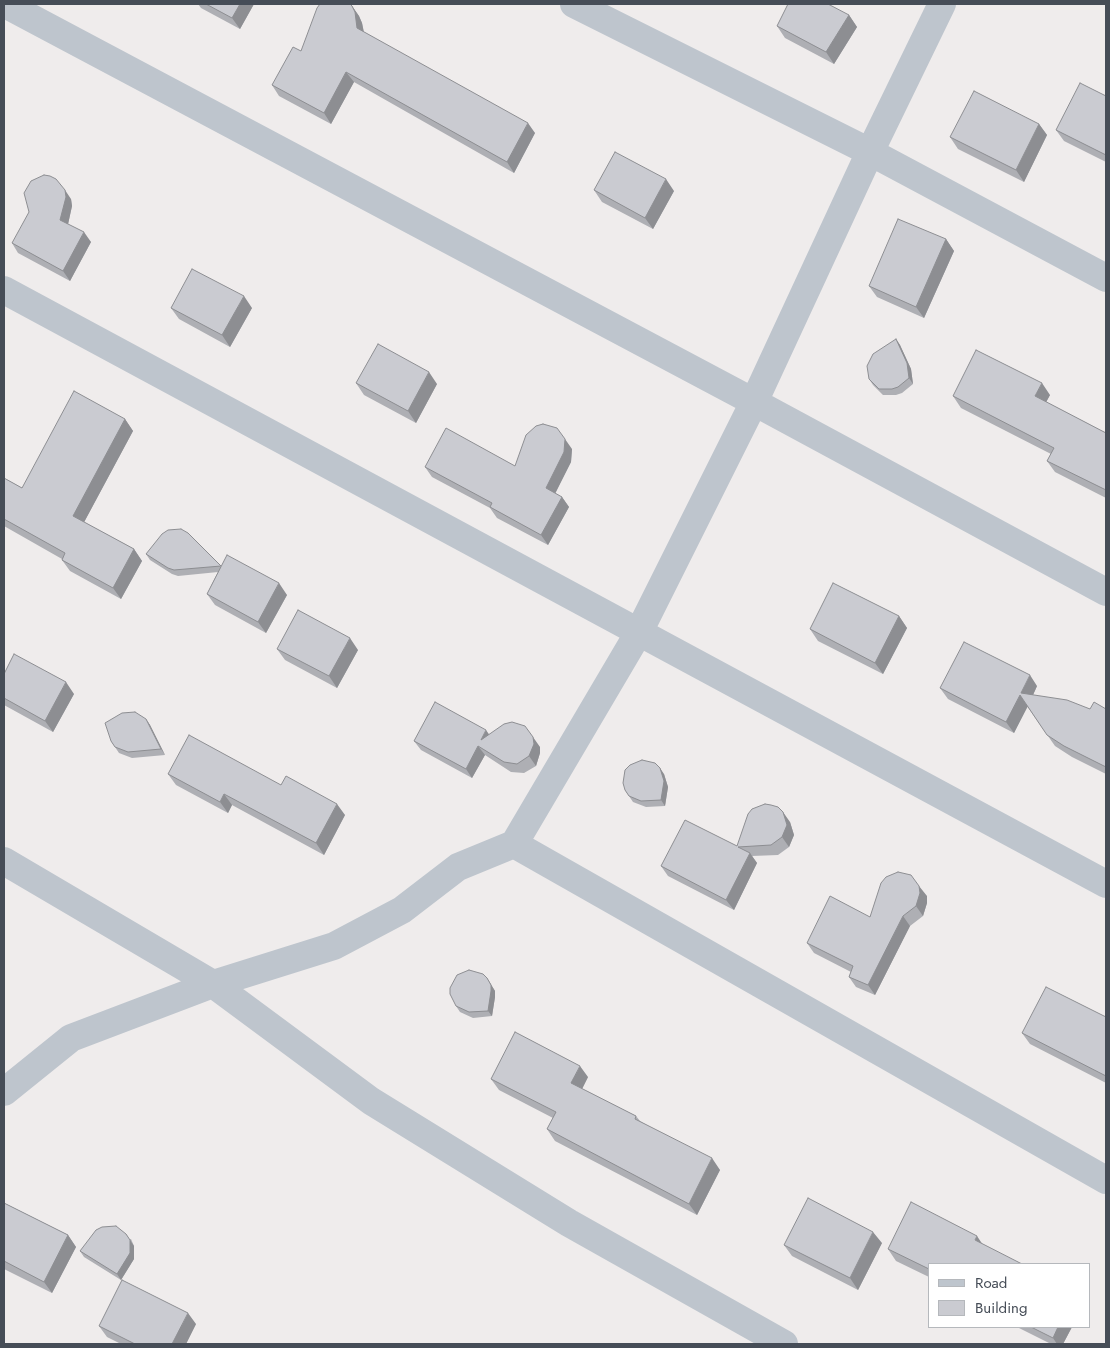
<!DOCTYPE html>
<html>
<head>
<meta charset="utf-8">
<style>
  body { margin:0 }
  #map { position:relative; width:1110px; height:1348px; overflow:hidden; background:#efecec; font-family:Jost,sans-serif }
  canvas { display:block }
  .frame { position:absolute; inset:0; border:5px solid #464d57; pointer-events:none }
  .legend { position:absolute; left:928px; top:1263px; width:162px; height:65px; box-sizing:border-box; background:#fff; border:1px solid #b5b8bc; margin:0; padding:6px 9px; list-style:none; font-size:15px; color:#464d57 }
  .legend li { display:flex; align-items:center; gap:10px; height:25px }
  .legend b { width:25px; border:1px solid #b5b8bc }
</style>
</head>
<body>
<div id="map">
<canvas width="1110" height="1348"></canvas>
<div class="frame"></div>
<ul class="legend">
<li><b style="height:6px;background:#bec5cd"></b>Road</li>
<li><b style="height:14px;background:#cacbd1"></b>Building</li>
</ul>
</div>
<script>
const c = document.querySelector('canvas').getContext('2d');
c.lineJoin = 'round';
const poly = rows => new Path2D(rows.map(r => 'M' + r).join(''));
function trace(path, color, width, dash) { c.strokeStyle = color; c.lineWidth = width; c.lineCap = dash ? 'butt' : 'round'; c.setLineDash(dash || []); c.stroke(path); }
function fillPath(path, color) { c.fillStyle = color; c.fill(path, 'evenodd'); }
const street = poly([
  [5,4,754,402,1106,592],
  [574,4,870,152,1106,278],
  [4,290,1106,884],
  [514,844,1106,1180],
  [4,861,213,984,371,1101,569,1223,784,1344],
  [4,1092,71,1038,213,984,334,946,402,910,458,867,514,844,639,632,754,402,870,152,942,4]
]);
const wall = poly([
  [198,4,254,4,240,29,201,8],
  [352,6,359,16,362,23,364,32,535,133,514,173,354,82,331,124,279,96,272,85,301,51],
  [849,15,857,27,834,64,785,38,777,26],
  [1106,96,1106,162,1064,141,1056,130],
  [1039,124,1047,135,1024,182,958,149,950,137],
  [594,190,674,191,653,229,602,202],
  [71,199,72,206,68,224,91,242,70,281,18,253,12,243],
  [946,239,954,251,924,318,877,297,869,286],
  [171,308,252,308,230,347,179,319],
  [896,339,900,345,911,369,913,384,902,393,896,395,883,395,873,385,869,379],
  [356,383,437,384,416,423,364,395],
  [1050,395,1046,402,1106,433,1106,498,1055,472,1047,461,1051,454,961,408,953,396],
  [125,419,133,431,84,522,134,549,142,561,121,599,70,571,62,560,62,559,4,526,4,478,22,488],
  [572,449,571,462,555,493,562,497,569,507,548,545,497,518,490,508,432,477,425,467,515,466],
  [188,533,221,567,287,595,266,633,215,605,207,594,218,572,178,576,172,574,150,560,146,554],
  [899,616,907,628,883,674,818,641,810,629],
  [277,649,358,650,337,688,285,660],
  [4,674,74,694,53,732,4,705],
  [1037,686,1033,695,1090,709,1106,709,1106,774,1072,757,1055,746,1027,706,1014,733,948,699,940,688],
  [146,719,150,725,165,755,132,758,119,753,111,741],
  [489,734,540,747,540,753,536,766,524,773,511,772,485,755,472,778,421,750,414,741],
  [168,774,281,785,345,815,324,855,232,805,228,813,176,785],
  [664,774,668,787,665,806,646,807,633,802,625,790],
  [790,822,794,835,789,847,778,855,752,856,757,863,734,910,668,876,661,866,737,846],
  [927,896,927,903,923,916,910,926,875,995,856,987,849,977,851,972,814,953,807,943,870,917],
  [487,978,495,991,495,997,492,1016,473,1018,460,1012,456,1006],
  [1106,1017,1106,1083,1030,1044,1022,1033],
  [588,1077,582,1089,636,1116,640,1121,720,1170,697,1215,555,1141,547,1129,553,1118,499,1090,491,1079],
  [4,1203,68,1235,76,1247,52,1293,4,1269],
  [131,1239,134,1246,134,1259,121,1280,84,1257,80,1251],
  [882,1243,858,1290,792,1256,784,1245],
  [983,1245,929,1264,929,1277,896,1261,888,1249],
  [196,1324,186,1344,121,1344,107,1337,99,1326],
  [1017,1327,1072,1327,1063,1344,1051,1344]
]);
const shadedWall = poly([
  [240,4,254,4,240,29,232,18],
  [352,6,359,16,362,23,365,39,357,28],
  [849,15,857,27,834,64,826,52],
  [346,72,354,82,331,124,324,113],
  [528,123,535,133,514,173,507,162],
  [1039,124,1047,135,1024,182,1016,170],
  [666,179,674,191,653,229,645,218],
  [65,190,71,199,72,206,67,229,60,220],
  [84,232,91,242,70,281,63,271],
  [946,239,954,251,924,318,916,307],
  [244,296,252,308,230,347,222,335],
  [896,339,900,345,911,369,913,384,909,378],
  [429,372,437,384,416,423,408,411],
  [1042,383,1050,395,1043,408,1035,396],
  [125,419,133,431,81,528,73,516],
  [565,439,572,449,571,462,553,498,546,488],
  [562,497,569,507,548,545,541,535],
  [134,549,142,561,121,599,113,588],
  [279,583,287,595,266,633,258,622],
  [899,616,907,628,883,674,875,663],
  [350,638,358,650,337,688,329,676],
  [1030,675,1037,686,1029,704,1021,693],
  [66,682,74,694,53,732,45,721],
  [1020,695,1028,706,1014,733,1006,722],
  [146,719,150,725,165,755,161,749],
  [486,730,493,740,481,740],
  [533,737,540,747,540,753,536,766,529,756],
  [478,746,485,755,472,778,466,769],
  [660,768,664,774,668,787,665,806,661,800],
  [224,794,232,805,228,813,220,802],
  [337,804,345,815,324,855,316,843],
  [783,812,790,822,794,835,789,847,782,837],
  [750,853,757,863,734,910,726,900],
  [919,886,927,896,927,903,923,916,916,906],
  [903,916,910,926,875,995,868,985],
  [487,978,495,991,495,997,492,1016,488,1011],
  [580,1066,588,1077,579,1095,571,1083],
  [712,1158,720,1170,697,1215,689,1204],
  [873,1232,882,1243,858,1290,850,1278],
  [126,1234,134,1246,134,1259,121,1280,117,1274],
  [68,1235,76,1247,52,1293,44,1282],
  [977,1236,985,1248,975,1240],
  [188,1313,196,1324,186,1344,172,1344],
  [1058,1327,1072,1327,1063,1344,1057,1344,1053,1338]
]);
const building = poly([
  [206,4,240,4,232,18,206,4],
  [320,4,350,4,352,6,355,12,357,28,528,123,507,162,346,72,324,113,272,85,293,47,301,51,317,8,320,4],
  [788,4,828,4,849,15,826,52,777,26,788,4],
  [1080,83,1106,96,1106,155,1056,130,1080,83],
  [974,91,1039,124,1016,170,950,137,974,91],
  [615,152,666,179,645,218,594,190,615,152],
  [44,175,50,176,56,179,65,190,66,197,60,220,84,232,63,271,12,243,29,212,24,193,31,181,44,175],
  [898,219,946,239,916,307,869,286,898,219],
  [192,269,244,296,222,335,171,308,192,269],
  [896,339,907,363,909,378,898,387,892,389,879,389,869,379,867,366,873,354,896,339],
  [378,344,429,372,408,411,356,383,378,344],
  [976,350,1042,383,1035,396,1106,433,1106,490,1047,461,1054,448,953,396,976,350],
  [74,391,125,419,73,516,134,549,113,588,62,560,65,553,4,519,4,478,22,488,74,391],
  [543,424,557,428,565,439,564,452,546,488,562,497,541,535,490,507,492,503,425,467,446,428,515,466,526,435,536,426,543,424],
  [181,529,188,533,221,566,174,570,168,568,146,554,162,534,168,530,181,529],
  [227,555,279,583,258,622,207,594,227,555],
  [833,583,899,616,875,663,810,629,833,583],
  [298,610,350,638,329,676,277,649,298,610],
  [964,642,1030,675,1021,693,1067,700,1090,709,1094,702,1106,709,1106,767,1064,746,1047,735,1020,695,1006,722,940,688,964,642],
  [14,654,66,682,45,721,4,698,4,674,14,654],
  [435,702,486,730,481,740,504,724,512,722,525,726,533,737,534,744,529,756,517,764,504,762,478,746,466,769,414,741,435,702],
  [135,712,146,719,161,749,128,752,115,747,111,741,105,723,122,713,135,712],
  [189,735,281,785,286,776,337,804,316,843,224,794,220,802,168,774,189,735],
  [642,760,655,763,660,768,664,781,661,800,641,801,629,796,625,790,623,783,625,770,630,765,642,760],
  [765,804,771,805,778,807,783,812,787,825,782,837,771,845,738,847,750,853,726,900,661,866,685,820,737,846,748,814,752,809,765,804],
  [898,872,911,875,919,886,920,893,916,906,903,916,868,985,849,977,853,966,807,943,830,896,870,917,881,883,886,877,898,872],
  [469,970,483,974,487,978,491,985,491,991,488,1011,469,1012,456,1006,450,994,450,988,457,975,469,970],
  [1046,987,1106,1017,1106,1076,1022,1033,1046,987],
  [515,1032,580,1066,571,1083,636,1116,635,1119,712,1158,689,1204,547,1129,556,1112,491,1079,515,1032],
  [808,1198,873,1232,850,1278,784,1245,808,1198],
  [911,1202,977,1236,975,1240,1022,1264,929,1264,929,1269,888,1249,911,1202],
  [4,1203,68,1235,44,1282,4,1261,4,1203],
  [116,1226,126,1234,130,1240,130,1253,117,1274,80,1251,96,1230,102,1227,116,1226],
  [122,1280,188,1313,172,1344,135,1344,99,1326,122,1280],
  [1031,1327,1058,1327,1053,1338,1031,1327]
]);
trace(street, '#bec5cd', 28);
fillPath(wall, '#aeafb4');
fillPath(shadedWall, '#8d8e92');
fillPath(building, '#cacbd1');
trace(building, '#8d8e92', 1);
</script>
</body>
</html>
